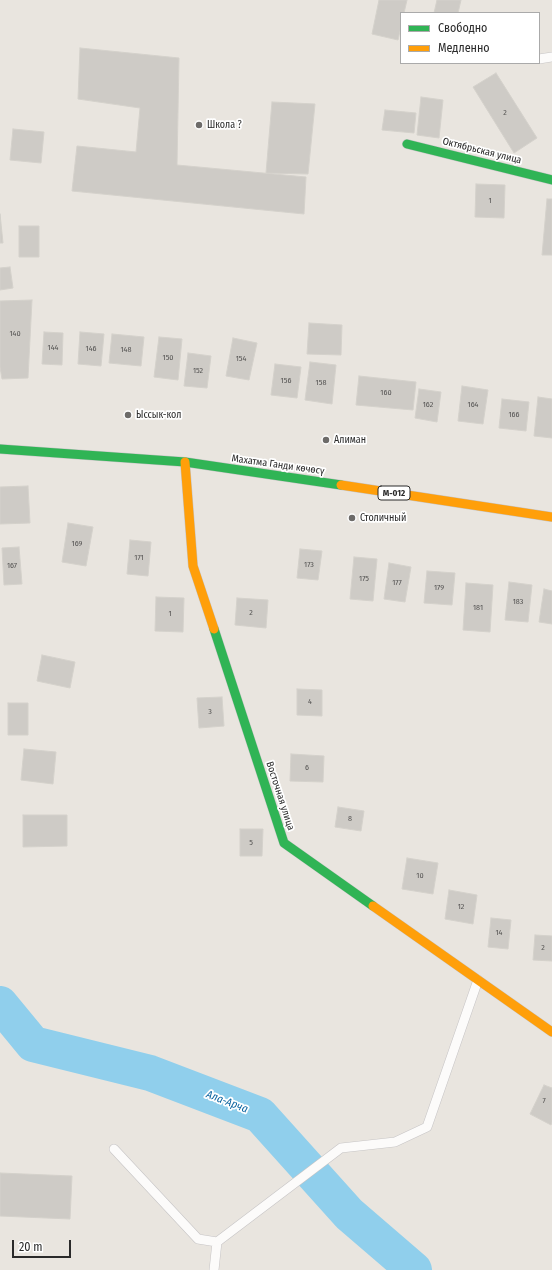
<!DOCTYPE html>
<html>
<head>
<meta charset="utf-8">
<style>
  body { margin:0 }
  #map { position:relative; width:552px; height:1270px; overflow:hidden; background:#e9e5df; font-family:"Fira Sans Condensed",sans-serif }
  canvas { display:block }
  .legend { position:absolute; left:400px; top:12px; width:140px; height:52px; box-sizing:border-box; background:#fff; border:1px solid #aaa; margin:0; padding:5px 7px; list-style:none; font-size:12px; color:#2a2a2a }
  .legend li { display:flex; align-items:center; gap:8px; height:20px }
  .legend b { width:20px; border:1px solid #aaa }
  .scale { position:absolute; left:12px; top:1240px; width:59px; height:18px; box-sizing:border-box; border:2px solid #2a2a2a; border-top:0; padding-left:5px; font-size:12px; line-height:14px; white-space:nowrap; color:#2a2a2a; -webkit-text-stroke:3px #fff; paint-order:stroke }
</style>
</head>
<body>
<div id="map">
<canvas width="552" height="1270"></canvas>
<ul class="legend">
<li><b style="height:5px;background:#30b455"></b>Свободно</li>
<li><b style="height:5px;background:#ff9f0a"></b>Медленно</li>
</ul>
<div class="scale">20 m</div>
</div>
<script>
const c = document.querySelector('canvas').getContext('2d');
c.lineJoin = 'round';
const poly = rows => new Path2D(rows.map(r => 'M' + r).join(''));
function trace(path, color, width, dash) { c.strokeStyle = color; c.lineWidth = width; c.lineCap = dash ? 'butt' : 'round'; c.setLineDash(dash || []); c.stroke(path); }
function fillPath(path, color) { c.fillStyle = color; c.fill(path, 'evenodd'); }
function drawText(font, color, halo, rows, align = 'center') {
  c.font = font + ' "Fira Sans Condensed",sans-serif'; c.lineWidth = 3.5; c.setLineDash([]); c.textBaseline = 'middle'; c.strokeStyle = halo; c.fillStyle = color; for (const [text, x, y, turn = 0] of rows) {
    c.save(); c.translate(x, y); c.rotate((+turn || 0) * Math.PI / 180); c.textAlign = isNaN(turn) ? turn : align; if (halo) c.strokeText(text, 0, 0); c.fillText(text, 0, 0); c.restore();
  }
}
const river = poly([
  [0,1004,33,1044,150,1073,260,1115,349,1214,414,1270]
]);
const building = poly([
  [379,0,407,0,404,13,401,13,401,27,398,40,372,34,379,0],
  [437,0,461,0,458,13,434,13,437,0],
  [80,48,179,58,177,165,306,177,304,214,72,191,77,146,136,152,140,108,78,99,80,48],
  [496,73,537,138,514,153,473,87,496,73],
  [421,97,443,100,439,138,417,135,421,97],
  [272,102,315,104,308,174,266,173,272,102],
  [385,110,416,113,414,133,382,130,385,110],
  [13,129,44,132,41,163,10,160,13,129],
  [476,184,505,185,504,218,475,217,476,184],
  [547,199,552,199,552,255,542,255,547,199],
  [0,214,3,243,0,243,0,214],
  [19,226,39,226,39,257,19,257,19,226],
  [10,267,13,288,0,290,0,268,10,267],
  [32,300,28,378,2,379,0,367,0,301,32,300],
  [309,323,342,325,341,355,307,354,309,323],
  [44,332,63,333,62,365,42,364,44,332],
  [80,332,104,334,101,366,78,364,80,332],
  [112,334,144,337,141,366,109,363,112,334],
  [159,337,182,339,178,380,154,377,159,337],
  [233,338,257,343,249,380,226,376,233,338],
  [188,353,211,356,207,388,184,386,188,353],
  [310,362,336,365,332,404,305,400,310,362],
  [275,364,301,367,297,398,271,395,275,364],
  [359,376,416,382,413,410,356,405,359,376],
  [462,386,488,390,483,424,458,421,462,386],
  [419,389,441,392,437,422,415,418,419,389],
  [538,397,552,399,552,438,534,436,538,397],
  [502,399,529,402,526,431,499,428,502,399],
  [28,486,30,523,0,524,0,487,28,486],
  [68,523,93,527,86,566,62,562,68,523],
  [130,540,151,542,148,576,127,574,130,540],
  [19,547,22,584,4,585,2,548,19,547],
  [300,549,322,551,318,580,297,578,300,549],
  [354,557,377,559,373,601,350,599,354,557],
  [389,563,411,567,405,602,384,599,389,563],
  [427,571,455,573,452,605,424,603,427,571],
  [509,582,532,585,528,622,505,620,509,582],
  [466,583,493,585,490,632,463,630,466,583],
  [544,589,552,591,552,624,539,622,544,589],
  [156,597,184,598,183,632,155,631,156,597],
  [237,598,268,600,266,628,235,625,237,598],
  [42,655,75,662,70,688,37,681,42,655],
  [297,689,322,690,322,716,297,715,297,689],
  [222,697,224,726,199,728,197,698,222,697],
  [8,703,28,703,28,735,8,735,8,703],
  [24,749,56,752,53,784,21,780,24,749],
  [291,754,324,756,323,782,290,781,291,754],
  [338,807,364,811,361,831,335,827,338,807],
  [23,815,67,815,67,846,23,847,23,815],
  [240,829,263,829,262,856,240,856,240,829],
  [407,858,438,863,433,894,402,889,407,858],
  [449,890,477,895,473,924,445,919,449,890],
  [491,918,511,920,508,949,488,947,491,918],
  [535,935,552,936,552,961,533,960,535,935],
  [544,1085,552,1088,552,1122,551,1125,530,1114,544,1085],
  [0,1173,72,1176,70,1219,0,1216,0,1173]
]);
const lane = poly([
  [539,59,552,57],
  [114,1149,198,1239,217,1242,341,1148,395,1142,427,1127,478,980],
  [214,1270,217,1242]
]);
const fast = poly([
  [407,144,552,180],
  [0,449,185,462,341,485],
  [214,629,284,843,373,906]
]);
const slow = poly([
  [185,462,193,566,214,629],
  [341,485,552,517],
  [373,906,552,1032]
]);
const markers = [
  [199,125,4,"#6d6b69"],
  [128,415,4,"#6d6b69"],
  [326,440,4,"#6d6b69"],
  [352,518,4,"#6d6b69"]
];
const numberNames = [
  ["2",505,113],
  ["1",490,201],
  ["140",15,334],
  ["144",53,348],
  ["146",91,349],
  ["148",126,350],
  ["150",168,358],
  ["154",241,359],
  ["152",198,371],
  ["156",286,381],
  ["158",321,383],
  ["160",386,393],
  ["162",428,405],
  ["164",473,405],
  ["166",514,415],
  ["169",77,544],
  ["171",139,558],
  ["173",309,565],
  ["167",12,566],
  ["175",364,579],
  ["177",397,583],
  ["179",439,588],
  ["183",518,602],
  ["181",478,608],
  ["2",251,613],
  ["1",170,614],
  ["4",310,702],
  ["3",210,712],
  ["6",307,768],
  ["8",350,819],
  ["5",251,843],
  ["10",420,876],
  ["12",461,907],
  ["14",499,933],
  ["2",543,948],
  ["7",544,1101]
];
const shields = [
  [394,493,32]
];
const shieldNames = [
  ["М-012",394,493]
];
const poiNames = [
  ["Школа ?",207,125],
  ["Ыссык-кол",136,415],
  ["Алиман",334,440],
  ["Столичный",360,518]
];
const streetNames = [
  ["Октябрьская улица",482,151,14],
  ["Махатма Ганди көчөсү",278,465,8],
  ["Восточная улица",280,796,72]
];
const waterNames = [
  ["Ала-Арча",227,1102,21]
];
trace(river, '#90cfec', 36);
fillPath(building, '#cecbc6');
trace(building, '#d4d1cb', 1);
trace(lane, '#c6c4c5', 10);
trace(fast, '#c6c4c5', 10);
trace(slow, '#c6c4c5', 10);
trace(lane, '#fcfbfa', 9);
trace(fast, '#30b455', 9);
trace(slow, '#ff9f0a', 9);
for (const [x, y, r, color] of markers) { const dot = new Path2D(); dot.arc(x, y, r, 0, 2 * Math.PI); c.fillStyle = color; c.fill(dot); trace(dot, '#fff', 1.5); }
drawText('8px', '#555453', null, numberNames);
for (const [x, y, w] of shields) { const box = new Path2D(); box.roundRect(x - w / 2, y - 7, w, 14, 3); c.fillStyle = '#fff'; c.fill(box); trace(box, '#2a2a2a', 1); }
drawText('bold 9px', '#2a2a2a', null, shieldNames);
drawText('10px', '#2a2a2a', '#fff', poiNames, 'left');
drawText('10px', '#2a2a2a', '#fff', streetNames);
drawText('italic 11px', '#09639f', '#fff', waterNames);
</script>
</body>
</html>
